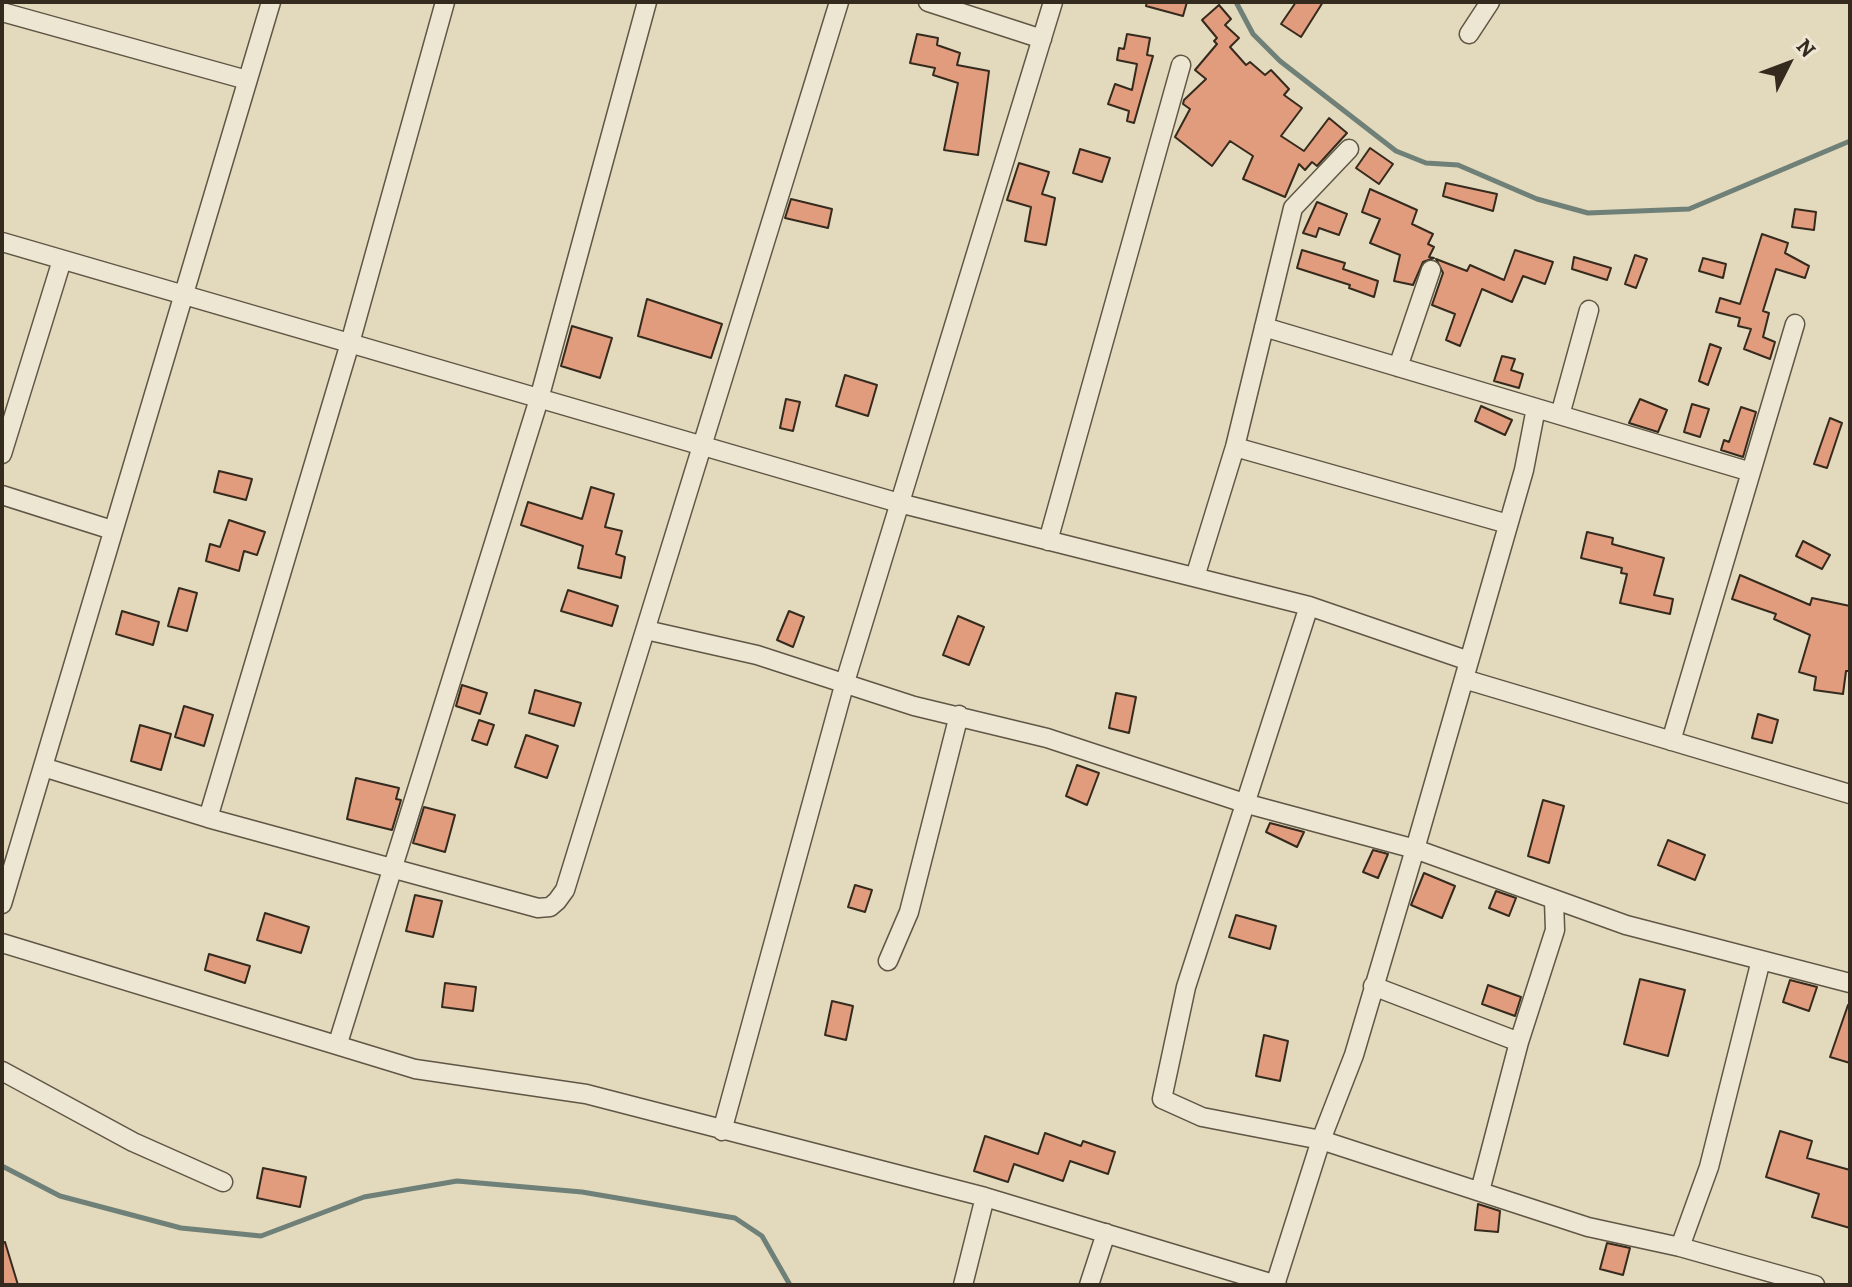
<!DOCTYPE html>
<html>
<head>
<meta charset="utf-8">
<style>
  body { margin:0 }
  #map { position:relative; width:1852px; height:1287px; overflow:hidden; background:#e3d9bc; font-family:Alegreya,serif }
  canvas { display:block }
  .frame { position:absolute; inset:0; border:4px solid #342a1d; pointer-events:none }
  .north { position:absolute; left:1748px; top:24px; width:80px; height:80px; -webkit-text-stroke:6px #ede6d3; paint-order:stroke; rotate:48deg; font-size:22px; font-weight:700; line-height:32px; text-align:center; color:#342a1d }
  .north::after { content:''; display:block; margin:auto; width:28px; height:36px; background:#342a1d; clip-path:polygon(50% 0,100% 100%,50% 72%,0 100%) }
</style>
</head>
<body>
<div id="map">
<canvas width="1852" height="1287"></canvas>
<div class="frame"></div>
<div class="north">N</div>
</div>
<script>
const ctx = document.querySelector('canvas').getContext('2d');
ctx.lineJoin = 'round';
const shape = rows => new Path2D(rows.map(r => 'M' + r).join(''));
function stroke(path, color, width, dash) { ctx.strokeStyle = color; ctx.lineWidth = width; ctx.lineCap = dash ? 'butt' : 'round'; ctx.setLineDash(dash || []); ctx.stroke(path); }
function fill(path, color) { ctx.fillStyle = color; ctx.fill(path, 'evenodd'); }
const stream = shape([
  [1236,2,1253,34,1280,61,1396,151,1426,163,1458,165,1537,199,1588,213,1689,209,1850,141],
  [2,1166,60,1196,181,1228,261,1236,364,1197,457,1181,582,1192,735,1218,762,1236,790,1285]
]);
const building = shape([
  [1147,2,1187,2,1183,16,1146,6,1147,2],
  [1296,2,1323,2,1301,37,1281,24,1296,2],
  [1219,5,1231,19,1225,25,1239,38,1230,47,1246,65,1250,62,1265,75,1271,70,1289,89,1284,95,1302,108,1281,136,1304,151,1329,118,1347,133,1317,166,1312,162,1305,170,1299,164,1285,197,1243,179,1253,156,1230,141,1212,166,1175,137,1190,109,1183,104,1184,100,1206,79,1195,70,1217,44,1214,41,1217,38,1202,20,1219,5],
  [917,34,938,38,937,45,960,53,957,65,989,71,978,155,944,150,958,83,933,75,935,68,910,63,917,34],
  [1127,34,1150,38,1147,55,1153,56,1134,123,1127,121,1129,111,1108,104,1115,84,1132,90,1137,64,1117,60,1119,48,1124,49,1127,34],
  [1370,148,1393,164,1379,184,1356,168,1370,148],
  [1080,149,1110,158,1102,182,1073,173,1080,149],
  [1019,163,1049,172,1042,194,1055,198,1046,245,1025,241,1031,207,1007,200,1019,163],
  [1446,183,1497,194,1493,211,1443,196,1446,183],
  [1370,189,1417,210,1412,224,1433,234,1428,244,1434,247,1429,257,1434,258,1423,262,1413,285,1394,281,1400,255,1370,243,1380,219,1362,212,1370,189],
  [791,199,832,209,828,228,785,218,791,199],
  [1317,202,1347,214,1339,235,1319,228,1316,237,1303,233,1317,202],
  [1795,209,1816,212,1814,230,1792,227,1795,209],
  [1762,234,1788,243,1785,253,1809,266,1805,278,1776,269,1763,311,1769,313,1763,337,1775,342,1770,359,1744,349,1751,329,1738,326,1740,318,1716,312,1720,298,1740,304,1762,234],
  [1302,250,1345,263,1343,269,1378,281,1374,297,1349,288,1350,285,1297,268,1302,250],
  [1515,250,1553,262,1545,284,1523,276,1512,302,1482,289,1460,346,1446,340,1455,314,1432,305,1443,273,1436,259,1467,271,1470,265,1504,280,1515,250],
  [1635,255,1647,259,1636,288,1625,284,1635,255],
  [1574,257,1611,268,1607,280,1572,269,1574,257],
  [1703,258,1726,264,1723,278,1699,271,1703,258],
  [647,299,722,324,711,358,638,336,647,299],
  [572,326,612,338,600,378,561,366,572,326],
  [1710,344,1721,348,1708,385,1699,381,1710,344],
  [1502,356,1515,359,1511,370,1523,374,1519,388,1494,381,1502,356],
  [845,375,877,385,868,416,836,406,845,375],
  [786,399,800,402,793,431,780,428,786,399],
  [1640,399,1667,410,1658,432,1629,423,1640,399],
  [1692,404,1709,409,1700,437,1684,432,1692,404],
  [1481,406,1512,420,1505,435,1475,421,1481,406],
  [1741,407,1756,412,1743,457,1721,450,1724,440,1729,442,1741,407],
  [1830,418,1842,423,1827,468,1814,464,1830,418],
  [219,471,252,479,246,500,214,492,219,471],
  [591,487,614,494,605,527,622,531,616,554,625,557,621,578,578,568,583,546,521,525,528,502,582,519,591,487],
  [229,520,265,532,257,555,244,551,239,571,206,561,210,544,220,547,229,520],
  [1587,532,1613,538,1612,544,1664,558,1654,595,1673,599,1670,614,1620,603,1627,574,1621,573,1622,568,1581,558,1587,532],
  [1803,541,1830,555,1822,569,1796,556,1803,541],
  [1740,575,1810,605,1812,598,1850,606,1850,671,1846,671,1843,694,1814,690,1816,677,1799,672,1810,635,1774,619,1776,614,1732,599,1740,575],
  [179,588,197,593,187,631,168,626,179,588],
  [568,590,618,606,612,626,561,611,568,590],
  [122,611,159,622,153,645,116,634,122,611],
  [789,611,804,617,793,647,777,640,789,611],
  [958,616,984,627,969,665,943,655,958,616],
  [462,685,487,693,480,714,456,706,462,685],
  [535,690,581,703,574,726,529,713,535,690],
  [1116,693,1136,697,1129,733,1109,728,1116,693],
  [184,706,213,715,204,746,175,737,184,706],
  [1758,714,1778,720,1772,743,1752,738,1758,714],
  [479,720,494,725,487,745,472,740,479,720],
  [140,725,171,734,161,770,131,761,140,725],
  [526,735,558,746,547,778,515,767,526,735],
  [1077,765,1099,773,1087,805,1066,796,1077,765],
  [356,778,399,788,396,799,401,800,392,830,347,819,356,778],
  [1543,800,1564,806,1549,863,1528,856,1543,800],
  [424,807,455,815,445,852,413,843,424,807],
  [1270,823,1304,832,1297,847,1266,832,1270,823],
  [1668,840,1705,855,1695,880,1658,865,1668,840],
  [1373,850,1388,854,1378,878,1363,872,1373,850],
  [1424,873,1455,886,1442,918,1411,905,1424,873],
  [855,885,872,890,865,912,848,907,855,885],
  [1496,891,1516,898,1509,916,1489,908,1496,891],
  [415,895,442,901,433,937,406,931,415,895],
  [265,913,309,927,301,953,257,940,265,913],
  [1236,915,1276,926,1270,949,1229,937,1236,915],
  [209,954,250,966,245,983,205,970,209,954],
  [1640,979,1685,990,1668,1056,1624,1044,1640,979],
  [1790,980,1817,987,1809,1011,1783,1002,1790,980],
  [445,983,476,987,473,1011,442,1007,445,983],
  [1488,985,1521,997,1515,1016,1482,1004,1488,985],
  [832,1001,853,1006,846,1040,825,1035,832,1001],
  [1848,1005,1850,1005,1850,1063,1830,1057,1848,1005],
  [1264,1035,1288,1041,1280,1081,1256,1076,1264,1035],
  [1780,1131,1812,1141,1807,1158,1850,1170,1850,1228,1812,1217,1819,1194,1766,1177,1780,1131],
  [1045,1133,1081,1146,1083,1141,1115,1152,1108,1174,1070,1161,1063,1181,1014,1164,1008,1182,974,1171,985,1136,1038,1154,1045,1133],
  [263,1168,306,1177,300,1207,257,1198,263,1168],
  [1478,1204,1500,1211,1498,1232,1475,1230,1478,1204],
  [5,1242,18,1285,2,1285,2,1243,5,1242],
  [1607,1243,1630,1248,1623,1275,1600,1269,1607,1243]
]);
const minor = shape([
  [928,2,1042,39],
  [2,12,247,80],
  [1469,34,1490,2],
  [2,242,899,503,1309,606,1469,661],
  [1264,327,1751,472],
  [1398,367,1431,270],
  [1560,415,1589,310],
  [1235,447,1508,524],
  [2,454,62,260],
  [2,495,112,530],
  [1048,541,1181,65],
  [1195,577,1235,447,1293,208,1349,149],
  [1309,606,1186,987,1162,1099,1202,1117,1321,1140,1588,1227,1680,1247,1815,1285],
  [646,630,757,655,914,706,1047,738,1244,803,1415,849,1626,925,1850,983],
  [1464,679,1850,794],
  [1671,741,1795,324],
  [43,767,208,818,538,908,550,907,557,901,565,890,839,2],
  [208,818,350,343,445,2],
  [2,904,271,2],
  [2,943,415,1069,586,1094,985,1197,1277,1285],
  [888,961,909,912,959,715],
  [1373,986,1519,1042],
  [338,1043,539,399,647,2],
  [2,1071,133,1142,223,1182],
  [722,1131,845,682,1053,2],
  [1480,1191,1519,1042,1555,930,1554,901],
  [1680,1247,1709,1167,1761,960],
  [963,1285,985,1197],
  [1089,1285,1106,1233],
  [1275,1285,1321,1140,1354,1055,1415,849,1524,470,1536,408]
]);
stroke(stream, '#6e8077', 5);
fill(building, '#e19b7d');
stroke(building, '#342a1d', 2);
stroke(minor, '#605645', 21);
stroke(minor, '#ede6d3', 18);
</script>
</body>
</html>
